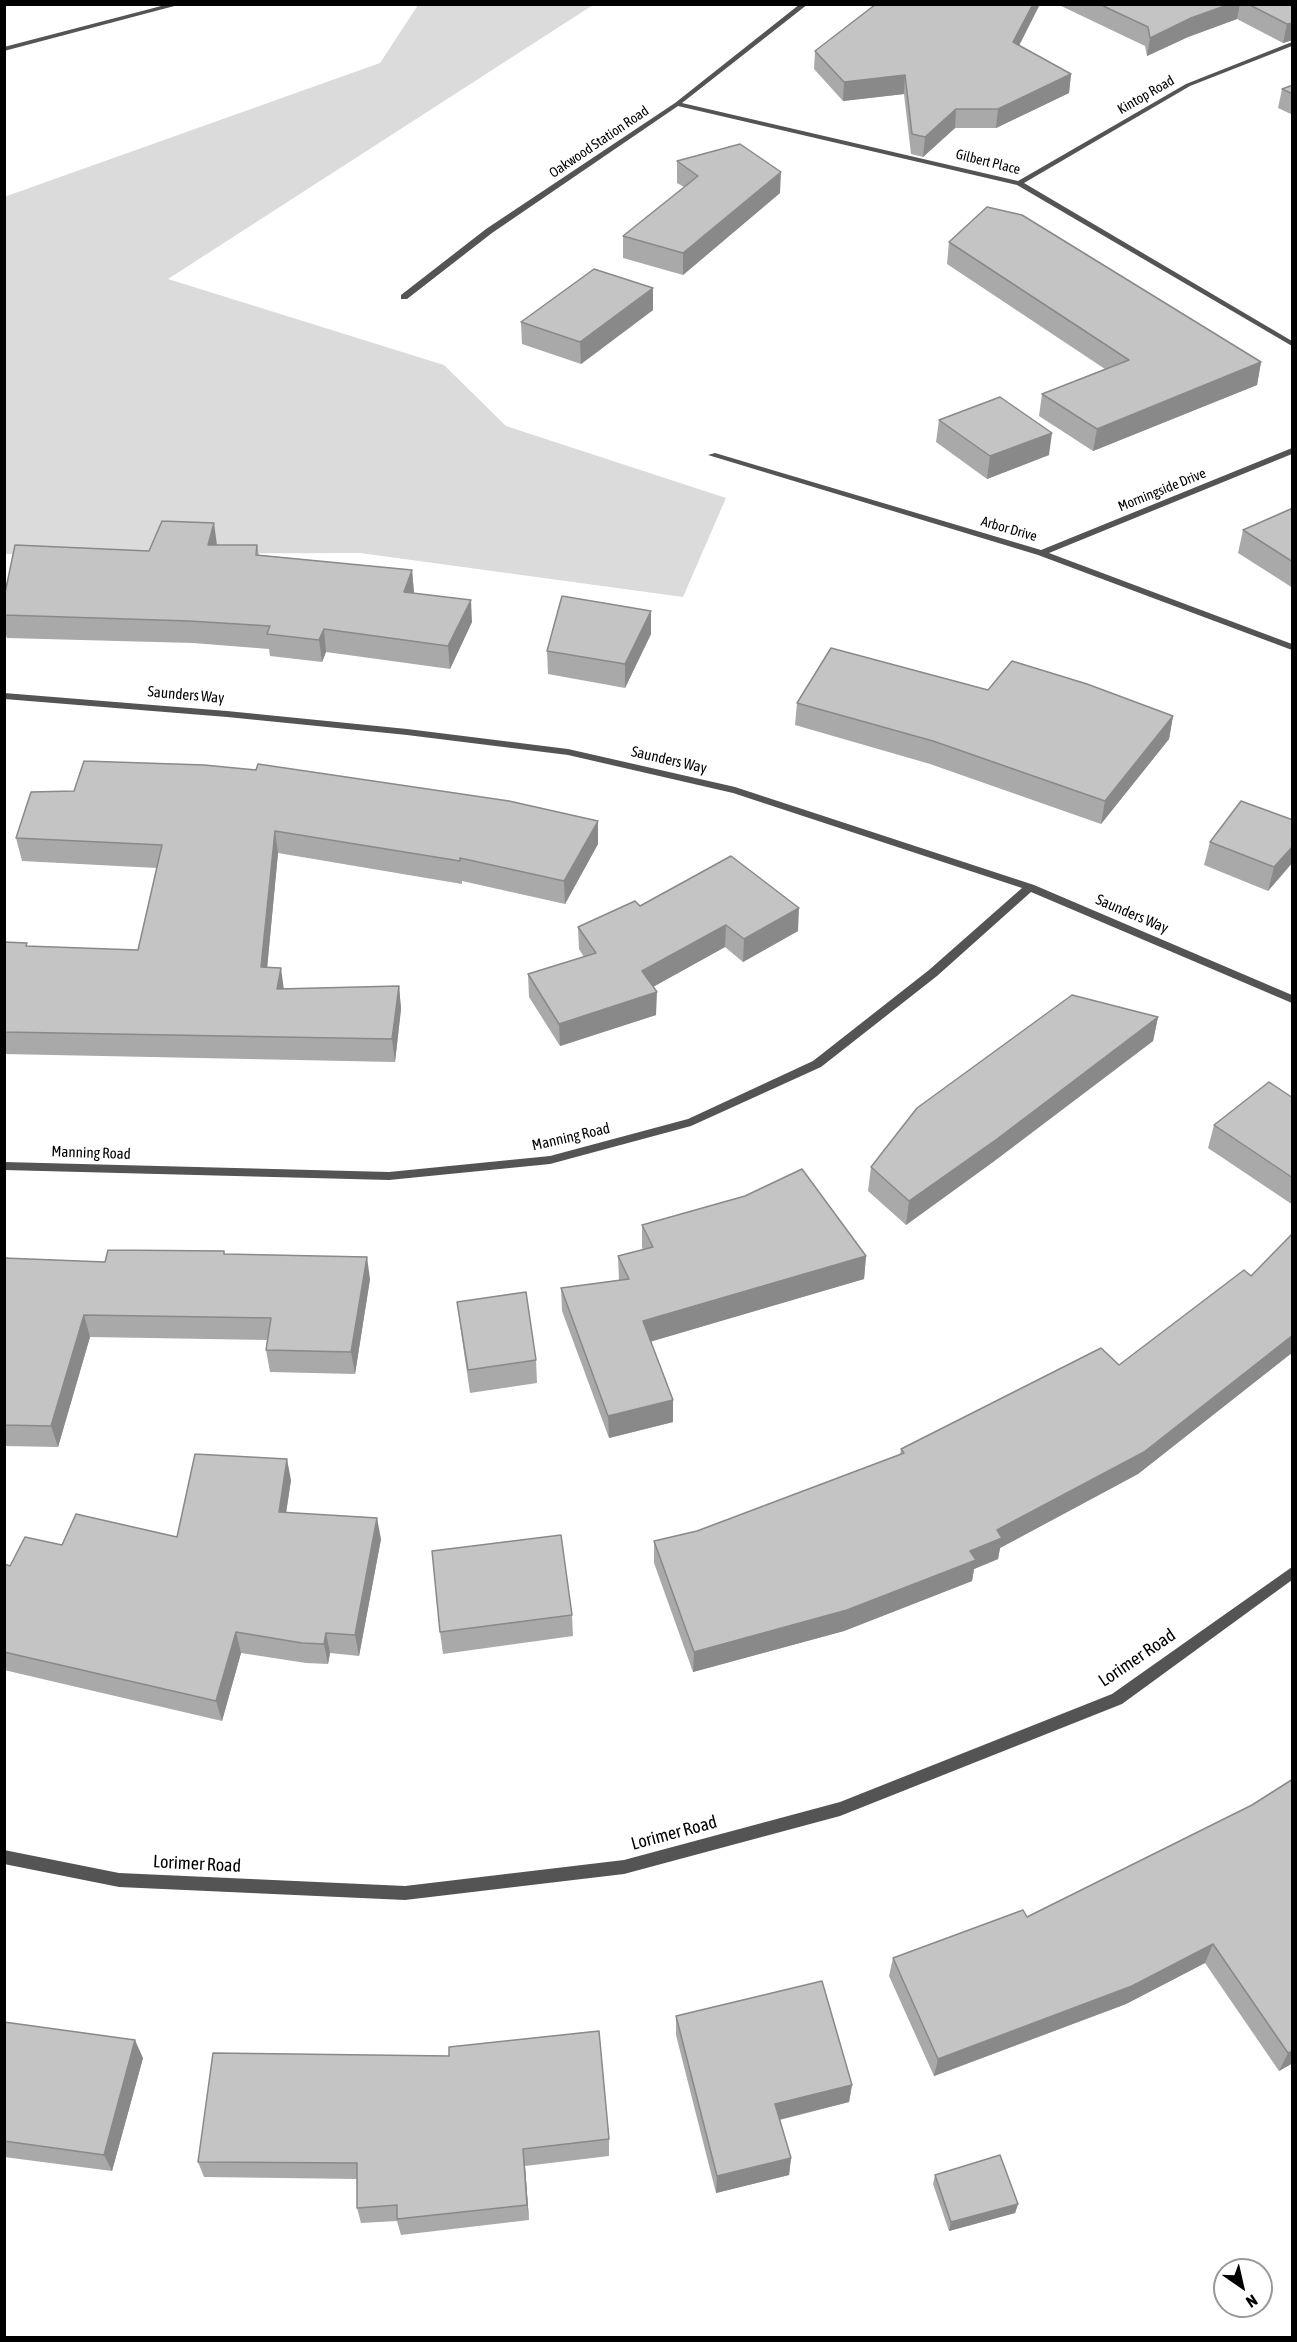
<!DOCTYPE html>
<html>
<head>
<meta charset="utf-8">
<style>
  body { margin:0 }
  #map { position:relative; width:1297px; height:2342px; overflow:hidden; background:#fff; font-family:"Asap Condensed",sans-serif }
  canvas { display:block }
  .frame { position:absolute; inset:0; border:6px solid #000; pointer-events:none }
  .north { position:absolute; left:1213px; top:2258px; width:60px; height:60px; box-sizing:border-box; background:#fff; border:2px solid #999; border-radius:50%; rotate:146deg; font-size:16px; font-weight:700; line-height:24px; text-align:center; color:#000 }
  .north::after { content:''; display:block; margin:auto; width:21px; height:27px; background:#000; clip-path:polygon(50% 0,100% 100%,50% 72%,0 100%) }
</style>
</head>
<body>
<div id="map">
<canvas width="1297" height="2342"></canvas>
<div class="frame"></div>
<div class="north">N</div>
</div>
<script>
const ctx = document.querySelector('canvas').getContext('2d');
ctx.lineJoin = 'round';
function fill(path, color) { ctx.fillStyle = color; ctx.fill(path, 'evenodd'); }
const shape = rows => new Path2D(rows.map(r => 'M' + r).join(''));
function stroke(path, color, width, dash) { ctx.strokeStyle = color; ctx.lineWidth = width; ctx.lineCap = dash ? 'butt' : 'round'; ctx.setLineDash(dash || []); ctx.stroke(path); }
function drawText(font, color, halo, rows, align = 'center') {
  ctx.font = font + ' "Asap Condensed",sans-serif'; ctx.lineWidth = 4.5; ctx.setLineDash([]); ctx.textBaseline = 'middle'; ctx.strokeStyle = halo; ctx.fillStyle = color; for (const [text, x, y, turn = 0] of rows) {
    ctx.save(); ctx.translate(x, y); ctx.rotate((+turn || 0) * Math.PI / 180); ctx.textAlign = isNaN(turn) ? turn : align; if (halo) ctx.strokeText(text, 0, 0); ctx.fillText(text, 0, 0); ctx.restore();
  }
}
const green = shape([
  [418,5,593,5,168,279,444,365,506,426,726,498,683,597,360,553,5,554,4,197,380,63]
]);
const minor = shape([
  [169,4,182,4,4,51,4,47,169,4],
  [800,4,808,4,682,103,1018,181,1186,84,1292,42,1292,46,1190,86,1024,183,1292,341,1292,346,1017,185,678,106,492,233,407,299,401,299,401,295,486,229,675,103,800,4],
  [1292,448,1292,454,1049,553,1292,644,1292,650,1038,555,708,455,715,453,1041,550,1292,448],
  [4,693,227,711,407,729,568,749,735,787,1034,885,1292,995,1292,1003,1031,892,937,976,821,1067,691,1126,550,1164,389,1180,4,1170,4,1162,389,1172,550,1156,688,1119,813,1061,929,970,1022,888,733,793,568,755,407,735,227,717,4,699,4,693],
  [1292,1567,1292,1580,1122,1704,840,1816,624,1874,405,1900,119,1887,4,1864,4,1850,119,1873,405,1886,624,1860,840,1802,1112,1694,1292,1567]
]);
const wall = shape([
  [1040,4,1019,46,1071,74,1069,93,996,128,955,128,923,157,911,154,904,94,843,101,814,69,815,51],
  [1057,4,1293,4,1293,40,1283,43,1237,19,1188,37,1147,56,1145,46],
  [1293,85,1293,115,1278,108,1282,89],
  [677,161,780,193,683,275,623,258,623,236,684,187,677,183],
  [949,242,1261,362,1257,385,1093,451,1039,416,1042,394,1105,369,947,264],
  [653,288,653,310,581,364,522,344,521,322],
  [939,420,1049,455,987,479,936,442],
  [1293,508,1293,588,1238,553,1243,530],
  [217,545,257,545,259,555,412,570,414,593,472,622,450,669,326,652,322,662,270,656,269,649,193,643,7,638,4,630,4,598],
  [651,611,651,634,625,688,548,674,547,651],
  [988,690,1173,716,1169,739,1101,824,930,764,795,725,797,703],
  [31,792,598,844,565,904,462,881,462,884,278,853,267,968,284,989,399,986,401,1009,395,1062,4,1054,4,942,27,943,27,946,138,950,157,868,22,861,16,838],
  [1293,820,1293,862,1268,891,1204,865,1210,842],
  [640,906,798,931,743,962,725,947,653,987,656,1015,560,1046,529,997,528,974,584,957,579,949,578,927],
  [1158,1017,1153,1041,993,1162,906,1225,868,1191,871,1167],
  [1293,1098,1293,1205,1208,1148,1214,1125],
  [642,1225,866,1256,864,1279,651,1341,673,1422,609,1438,562,1311,561,1288,619,1280,618,1256,643,1250,642,1247],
  [1293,1233,1293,1352,1138,1474,1000,1548,998,1559,974,1569,972,1581,844,1631,693,1672,654,1563,654,1541,697,1531,900,1455,901,1449,1119,1365,1251,1276],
  [224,1251,225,1254,370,1279,355,1374,270,1372,266,1350,267,1340,90,1337,58,1447,4,1446,4,1258,105,1262],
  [457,1302,536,1360,537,1383,470,1393,460,1325],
  [291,1480,286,1513,381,1539,359,1656,330,1653,328,1664,306,1663,241,1653,222,1721,4,1670,4,1564,10,1566,62,1545,177,1537],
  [572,1615,573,1636,443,1654,440,1632],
  [1293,1779,1293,2063,1279,2071,1205,1963,1126,2004,934,2076,889,1976,893,1958,1027,1917,1252,1805],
  [676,2016,852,2085,849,2102,780,2120,791,2158,789,2175,716,2193,676,2035],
  [4,2022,143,2058,112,2171,4,2157],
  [609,2139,609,2156,525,2166,529,2220,401,2235,397,2221,361,2223,357,2208,357,2179,204,2177,198,2162],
  [935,2175,1018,2204,1015,2213,949,2231,933,2184]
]);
const shadedWall = shape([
  [1033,4,1040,4,1011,61,1013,42],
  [1230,4,1240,4,1237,19,1188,37,1147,56,1150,38,1191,18],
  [1293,23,1293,40,1283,43,1287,24],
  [1071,74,1069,93,996,128,998,109],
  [905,75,904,94,843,101,844,82],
  [956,109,955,128,923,157,925,137],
  [781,172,780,193,683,275,683,253],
  [653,288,653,310,581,364,580,342],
  [1261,362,1257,385,1093,451,1097,429],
  [1052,433,1049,455,987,479,990,456],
  [214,523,217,545,208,545],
  [412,570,414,593,404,592],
  [471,600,472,622,450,669,448,646],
  [651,611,651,634,625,688,625,664],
  [324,629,326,652,322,662,319,640],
  [1173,716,1169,739,1101,824,1105,801],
  [598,821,598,844,565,904,564,881],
  [275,831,278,853,265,990,261,967],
  [1293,846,1293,862,1268,891,1274,867],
  [799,908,798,931,743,962,744,939],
  [726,925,725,947,642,993,642,971],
  [281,968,284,990,277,989],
  [399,986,401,1009,395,1062,392,1039],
  [657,992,656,1015,560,1046,559,1024],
  [1158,1017,1153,1041,993,1162,906,1225,909,1201],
  [866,1256,864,1279,643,1344,643,1321],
  [367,1257,370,1279,355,1374,351,1352],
  [84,1315,90,1337,58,1447,51,1426],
  [1293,1335,1293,1352,1138,1474,1000,1548,998,1559,974,1569,972,1581,844,1631,693,1672,694,1652,970,1551,997,1530],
  [673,1400,673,1422,609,1438,608,1416],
  [287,1459,291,1480,283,1533,279,1512],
  [377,1518,381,1539,359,1656,355,1635],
  [236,1632,241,1653,222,1721,216,1701],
  [326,1633,330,1653,328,1664,324,1644],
  [1213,1944,1205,1963,1126,2004,934,2076,938,2059],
  [135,2040,143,2058,112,2171,104,2155],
  [1293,2051,1293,2063,1279,2071,1288,2053],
  [852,2085,849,2102,773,2121,775,2104],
  [523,2149,525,2166,529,2220,527,2205],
  [791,2158,789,2175,716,2193,717,2176],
  [1018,2204,1015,2213,949,2231,951,2222]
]);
const building = shape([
  [876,4,1033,4,1013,42,1071,74,998,109,956,109,925,137,912,134,905,75,844,82,815,51,876,4],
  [1099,4,1230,4,1191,18,1150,38,1148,27,1099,4],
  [1248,4,1293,4,1293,23,1287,24,1248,4],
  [1293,85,1293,94,1282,89,1293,85],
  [740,144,781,172,683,253,623,236,698,176,677,161,740,144],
  [987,207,1022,215,1261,362,1097,429,1042,394,1129,360,949,242,987,207],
  [594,269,653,288,580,342,521,322,594,269],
  [1000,397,1052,433,990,456,939,420,1000,397],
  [1293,508,1293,562,1243,530,1293,508],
  [162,521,214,523,208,545,257,545,256,555,412,570,404,592,471,600,448,646,324,629,319,640,267,634,270,626,189,621,4,615,4,598,15,545,149,551,162,521],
  [562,596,651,611,625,664,547,651,562,596],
  [831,648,988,690,1012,661,1087,684,1173,716,1105,801,933,741,797,703,831,648],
  [84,761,204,765,256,770,258,764,509,801,598,821,564,881,460,858,460,861,275,831,261,967,281,968,277,989,399,986,392,1039,4,1032,4,942,27,943,26,946,138,950,162,845,16,838,31,792,74,791,84,761],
  [1241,801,1293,820,1293,846,1274,867,1210,842,1241,801],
  [731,856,799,908,744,939,726,925,642,971,657,992,559,1024,528,974,596,953,578,927,635,901,640,906,731,856],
  [1072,995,1158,1017,997,1139,909,1201,871,1167,917,1108,1072,995],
  [1269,1082,1293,1098,1293,1178,1214,1125,1269,1082],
  [802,1169,866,1256,643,1321,673,1400,608,1416,561,1288,629,1279,618,1256,653,1247,642,1225,745,1196,802,1169],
  [1293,1233,1293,1335,1144,1452,997,1530,1002,1538,970,1551,976,1560,847,1610,694,1652,654,1541,697,1531,904,1453,901,1449,1101,1348,1119,1365,1244,1270,1251,1276,1293,1233],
  [108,1250,224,1251,224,1254,367,1257,351,1352,266,1350,271,1318,84,1315,51,1426,4,1425,4,1258,105,1262,108,1250],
  [526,1292,536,1360,468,1370,457,1302,526,1292],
  [195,1454,287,1459,279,1512,377,1518,355,1635,326,1633,324,1644,302,1643,236,1632,216,1701,4,1652,4,1564,10,1566,25,1537,62,1545,76,1514,177,1537,195,1454],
  [561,1535,572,1615,440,1632,432,1551,561,1535],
  [1293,1779,1293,2051,1288,2053,1213,1944,1132,1986,938,2059,893,1958,1023,1910,1027,1917,1252,1805,1293,1779],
  [822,1981,852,2085,775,2104,791,2158,717,2176,676,2016,822,1981],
  [4,2022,135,2040,104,2155,4,2141,4,2022],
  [599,2031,609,2139,523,2149,527,2205,397,2219,397,2205,357,2208,357,2163,198,2162,213,2053,449,2056,449,2047,599,2031],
  [1000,2155,1018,2204,951,2222,935,2175,1000,2155]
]);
const farStreetnames = [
  ["Kintop Road",1146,95,-30],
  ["Oakwood Station Road",599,142,-34],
  ["Gilbert Place",988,162,14],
  ["Morningside Drive",1162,490,-22],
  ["Arbor Drive",1009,529,16]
];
const streetNames = [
  ["Saunders Way",186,695,5],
  ["Saunders Way",669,760,13],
  ["Saunders Way",1132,914,23],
  ["Manning Road",571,1137,-13],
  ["Manning Road",91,1153,2]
];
const nearStreetnames = [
  ["Lorimer Road",1137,1658,-34],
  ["Lorimer Road",674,1833,-15],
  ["Lorimer Road",197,1864,3]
];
fill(green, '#dbdbdb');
fill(minor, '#545454');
fill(wall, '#a9a9a9');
fill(shadedWall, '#898989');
fill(building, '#c4c4c4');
stroke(building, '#898989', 1.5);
drawText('14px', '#000', '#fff', farStreetnames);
drawText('15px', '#000', '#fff', streetNames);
drawText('18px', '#000', '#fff', nearStreetnames);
</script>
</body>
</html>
